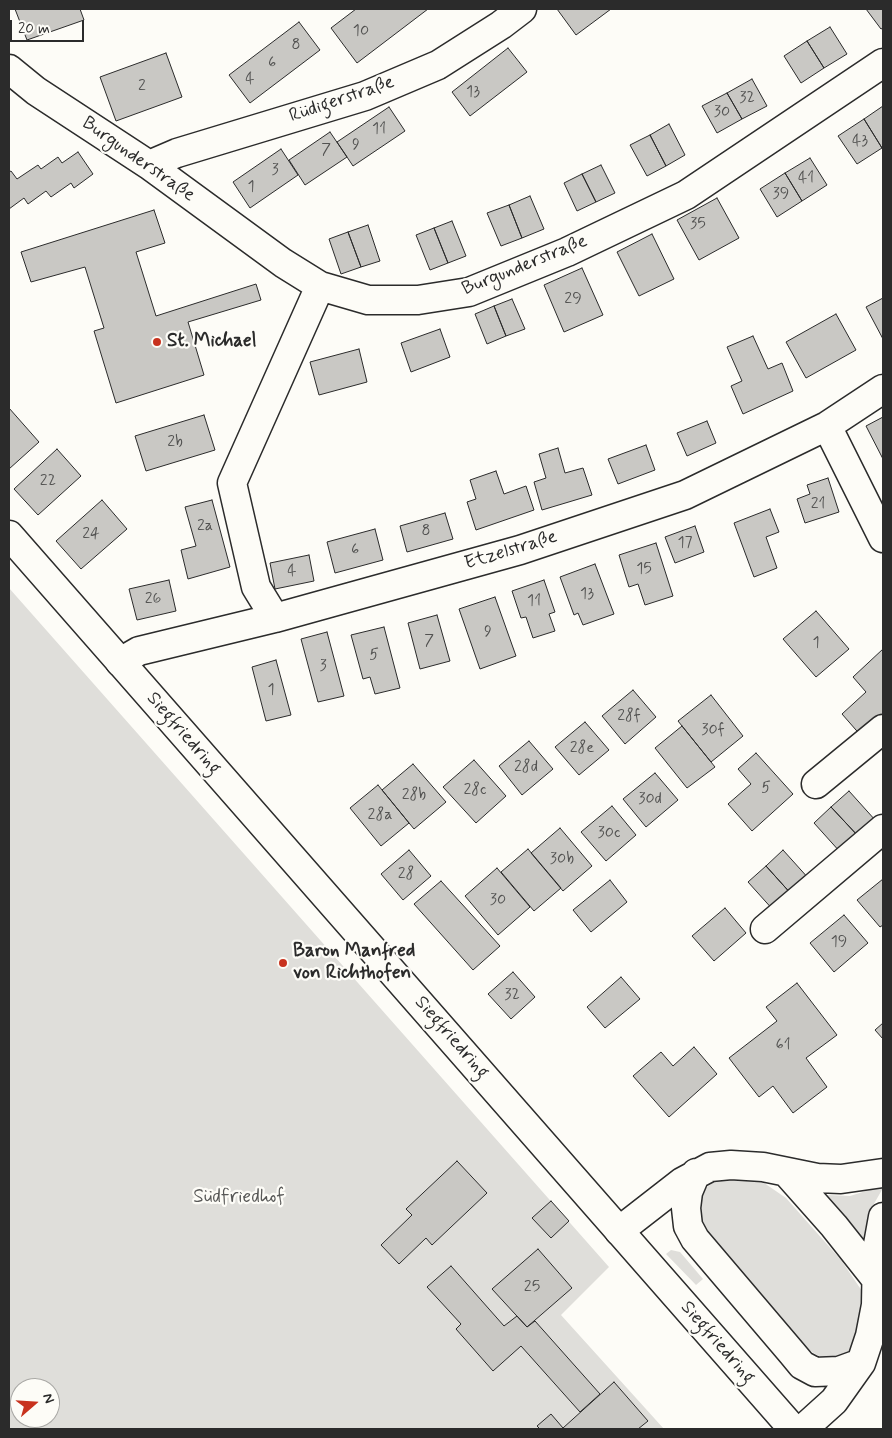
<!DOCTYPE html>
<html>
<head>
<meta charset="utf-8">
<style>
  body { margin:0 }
  #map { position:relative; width:892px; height:1438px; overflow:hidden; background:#fdfcf7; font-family:Mynerve,sans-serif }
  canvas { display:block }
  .frame { position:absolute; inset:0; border:10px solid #2b2b2b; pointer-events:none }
  .north { position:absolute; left:10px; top:1378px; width:50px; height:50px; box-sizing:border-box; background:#fdfcf7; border:1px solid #a9a8a5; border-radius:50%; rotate:71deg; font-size:14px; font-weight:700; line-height:20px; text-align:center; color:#2b2b2b }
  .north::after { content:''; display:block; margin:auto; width:18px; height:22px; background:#c8321e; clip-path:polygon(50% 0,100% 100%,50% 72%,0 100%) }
  .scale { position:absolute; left:10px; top:20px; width:74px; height:22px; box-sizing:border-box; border:2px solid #2b2b2b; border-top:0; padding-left:6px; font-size:15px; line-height:18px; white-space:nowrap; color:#2b2b2b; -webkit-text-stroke:4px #fdfcf7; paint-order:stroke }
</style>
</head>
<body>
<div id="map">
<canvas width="892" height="1438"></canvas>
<div class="frame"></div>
<div class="north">N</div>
<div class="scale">20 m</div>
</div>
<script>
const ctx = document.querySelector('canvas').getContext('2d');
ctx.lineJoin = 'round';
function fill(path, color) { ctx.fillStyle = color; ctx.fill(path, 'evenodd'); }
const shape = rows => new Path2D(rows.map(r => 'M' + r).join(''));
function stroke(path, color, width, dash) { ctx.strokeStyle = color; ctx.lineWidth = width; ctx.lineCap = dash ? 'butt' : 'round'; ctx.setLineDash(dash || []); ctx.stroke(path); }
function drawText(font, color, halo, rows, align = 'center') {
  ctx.font = font + ' Mynerve,sans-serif'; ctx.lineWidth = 4.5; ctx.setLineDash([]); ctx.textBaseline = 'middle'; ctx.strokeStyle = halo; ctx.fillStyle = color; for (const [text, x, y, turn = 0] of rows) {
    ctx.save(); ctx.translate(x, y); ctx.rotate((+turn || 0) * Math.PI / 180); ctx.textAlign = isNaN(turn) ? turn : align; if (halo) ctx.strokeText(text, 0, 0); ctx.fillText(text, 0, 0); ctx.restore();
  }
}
const green = shape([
  [9,588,609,1267,561,1315,664,1429,9,1429],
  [20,1388,50,1388,50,1418,20,1418],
  [754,1176,786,1198,841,1260,862,1291,865,1300,857,1345,847,1354,831,1358,820,1357,806,1348,703,1233,698,1202,705,1189,716,1180],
  [882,1186,883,1188,871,1209,864,1245,856,1229,826,1196,827,1195,850,1196],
  [671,1250,680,1252,703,1279,696,1285,666,1254]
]);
const building = shape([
  [15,9,80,9,84,20,27,40,15,9],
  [356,9,428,9,357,63,331,28,356,9],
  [557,9,611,9,576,35,557,9],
  [866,9,883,9,883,28,881,29,866,9],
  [299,22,320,50,250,103,229,75,299,22],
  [830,27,847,54,824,68,807,41,830,27],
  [807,41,824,68,801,83,784,56,807,41],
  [508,48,527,72,470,116,452,92,508,48],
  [166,53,182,97,116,121,100,77,166,53],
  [752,79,767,106,742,119,727,93,752,79],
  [727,93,742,119,717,133,702,106,727,93],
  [883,106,883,147,882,148,864,119,883,106],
  [389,107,405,131,353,166,337,142,389,107],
  [864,119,882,148,857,164,838,136,864,119],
  [669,124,685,155,666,166,650,135,669,124],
  [330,132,347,157,305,185,289,160,330,132],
  [650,135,666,166,647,176,630,145,650,135],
  [281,149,298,175,250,208,233,182,281,149],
  [78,152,93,174,74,188,71,183,51,197,46,191,28,204,24,198,9,209,9,172,11,171,17,179,38,165,41,169,58,157,62,163,78,152],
  [810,158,827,185,802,201,785,173,810,158],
  [601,165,615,193,596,202,582,174,601,165],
  [785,173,802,201,777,217,760,189,785,173],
  [582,174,596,202,577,211,564,183,582,174],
  [530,196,544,229,522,238,509,205,530,196],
  [717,198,739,238,699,260,677,220,717,198],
  [509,205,522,238,501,246,487,213,509,205],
  [154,210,165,243,136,252,156,316,256,284,261,300,188,322,204,375,116,403,94,331,104,328,85,267,31,282,21,252,154,210],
  [452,221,466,256,448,263,434,228,452,221],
  [368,225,380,261,361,267,348,232,368,225],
  [434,228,448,263,430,270,416,235,434,228],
  [348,232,361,267,341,274,329,239,348,232],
  [652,234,674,279,639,296,617,252,652,234],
  [582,268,603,315,564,332,544,285,582,268],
  [883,298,883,339,866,307,883,298],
  [512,299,525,329,506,336,494,306,512,299],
  [494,306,506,336,487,344,475,314,494,306],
  [836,314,856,350,806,378,786,342,836,314],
  [440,329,450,357,411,372,401,343,440,329],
  [753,336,768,369,782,363,793,391,743,414,731,386,742,381,727,347,753,336],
  [359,349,367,382,319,395,310,362,359,349],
  [9,408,39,442,9,469,9,408],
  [204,415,215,450,146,471,135,436,204,415],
  [883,417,883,459,866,426,883,417],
  [707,421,716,443,687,456,677,433,707,421],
  [646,445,655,470,618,484,608,459,646,445],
  [558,448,565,473,583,468,592,495,542,510,534,482,546,478,539,454,558,448],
  [57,449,81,476,38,515,14,489,57,449],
  [496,471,504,494,526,486,534,510,476,530,467,502,476,499,470,480,496,471],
  [828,478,839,512,805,523,797,499,810,494,807,485,828,478],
  [102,500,127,529,81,569,56,541,102,500],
  [212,500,230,567,188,579,181,550,196,546,185,507,212,500],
  [770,509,779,532,766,537,777,568,754,577,734,523,770,509],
  [445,513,453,539,407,552,400,526,445,513],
  [695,526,704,552,675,563,665,537,695,526],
  [375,529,383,560,335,573,327,542,375,529],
  [656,543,673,596,645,605,638,584,629,587,619,555,656,543],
  [309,555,314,581,275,589,270,563,309,555],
  [595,564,614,614,583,625,578,613,574,615,560,577,595,564],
  [169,580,176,611,137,620,129,589,169,580],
  [544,580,555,612,549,614,555,631,533,638,526,617,521,618,512,591,544,580],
  [495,597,516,656,480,669,459,609,495,597],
  [816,611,849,649,816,677,783,639,816,611],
  [437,615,450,661,420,669,408,623,437,615],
  [384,627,400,688,375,694,370,677,363,679,351,635,384,627],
  [327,632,344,696,318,702,301,639,327,632],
  [883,649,883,720,863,738,842,714,866,692,853,677,883,649],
  [276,660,291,715,266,721,252,667,276,660],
  [633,690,656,717,625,744,602,716,633,690],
  [711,695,743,736,711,762,678,721,711,695],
  [585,722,609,750,579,775,555,747,585,722],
  [682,726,715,767,687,788,655,748,682,726],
  [529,741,553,769,522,795,499,766,529,741],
  [756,753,793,794,752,831,728,804,751,784,738,769,756,753],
  [474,760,506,796,476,823,443,787,474,760],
  [413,764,446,802,414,829,382,790,413,764],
  [655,773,678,800,646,827,623,799,655,773],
  [378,785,409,823,381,846,350,808,378,785],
  [849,791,876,821,859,837,831,807,849,791],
  [612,806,636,835,606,861,581,832,612,806],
  [831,807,859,837,841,853,814,823,831,807],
  [560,828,592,866,563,891,531,853,560,828],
  [528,849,561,888,534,911,501,872,528,849],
  [409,850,431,876,403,900,381,874,409,850],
  [783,850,810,880,793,896,766,866,783,850],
  [766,866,793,896,775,912,748,882,766,866],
  [497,868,530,907,498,935,465,896,497,868],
  [883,879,883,925,880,927,857,900,883,879],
  [610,880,627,902,591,932,573,910,610,880],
  [441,881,500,946,473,970,414,904,441,881],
  [725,908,746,933,714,961,692,936,725,908],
  [844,915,868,943,834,972,810,943,844,915],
  [513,972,535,997,511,1019,488,994,513,972],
  [621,977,640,999,605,1028,587,1007,621,977],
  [797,983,837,1035,806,1058,827,1087,793,1113,773,1086,759,1097,729,1058,777,1021,766,1007,797,983],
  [883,1023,883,1039,875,1030,883,1023],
  [694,1047,717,1074,669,1117,633,1076,661,1052,673,1066,694,1047],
  [457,1161,487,1193,432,1245,426,1238,399,1264,381,1245,412,1215,406,1209,457,1161],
  [551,1201,569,1221,551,1238,532,1218,551,1201],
  [538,1249,572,1288,527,1327,492,1289,538,1249],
  [451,1266,504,1326,517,1316,527,1327,535,1321,600,1394,580,1412,521,1346,493,1371,456,1329,461,1324,427,1287,451,1266],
  [614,1382,648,1421,638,1429,540,1429,537,1426,551,1414,563,1428,614,1382]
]);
const minor = shape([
  [9,69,36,91,149,165,283,263,320,286,368,300,418,300,469,292,567,252,686,195,883,63],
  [149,165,177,153,365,96,438,65,501,25,522,9],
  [827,426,883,538],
  [275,618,256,587,232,483,320,286],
  [120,662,139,651,275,618,520,550,685,495,827,426,883,389],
  [816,784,883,729],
  [765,929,883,829],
  [696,1173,688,1192,686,1208,688,1226,695,1239,792,1353,802,1365,815,1372,839,1371,861,1363],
  [787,1173,834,1226,876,1279],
  [619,1231,682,1182,710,1167,731,1165,763,1167,817,1178,841,1179,883,1173],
  [803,1429,834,1401,861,1363,870,1336,876,1305,877,1250,883,1217]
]);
const major = shape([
  [9,535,793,1429]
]);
const markers = [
  [157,342,5,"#c8321e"],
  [283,963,5,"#c8321e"]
];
const numberNames = [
  ["10",361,32],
  ["8",296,46],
  ["6",272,64],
  ["4",250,80],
  ["2",142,87],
  ["13",473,93],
  ["32",747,99],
  ["30",722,113],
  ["11",379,130],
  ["43",860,142],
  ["9",356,146],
  ["7",326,151],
  ["3",275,171],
  ["41",806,179],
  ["1",251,188],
  ["39",781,195],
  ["35",698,225],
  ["29",573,300],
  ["2b",175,443],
  ["22",48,482],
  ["21",818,505],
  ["2a",205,527],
  ["8",426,532],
  ["24",91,535],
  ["17",685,544],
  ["6",355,551],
  ["15",644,570],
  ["4",292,572],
  ["13",587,595],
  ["26",153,600],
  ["11",534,602],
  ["9",488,633],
  ["7",429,642],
  ["1",816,644],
  ["5",374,656],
  ["3",323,667],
  ["1",271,691],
  ["28f",629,717],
  ["30f",713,731],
  ["28e",582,749],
  ["28d",526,768],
  ["5",766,789],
  ["28c",475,791],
  ["28b",414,796],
  ["30d",650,800],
  ["28a",380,816],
  ["30c",609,834],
  ["30b",562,860],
  ["28",406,875],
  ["30",498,901],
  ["19",839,943],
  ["32",512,996],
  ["61",783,1046],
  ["25",532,1288]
];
const streetNames = [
  ["Rüdigerstraße",342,100,-19],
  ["Burgunderstraße",138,160,35],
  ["Burgunderstraße",525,266,-22],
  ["Etzelstraße",511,551,-17],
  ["Siegfriedring",183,734,49],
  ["Siegfriedring",451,1038,49],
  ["Siegfriedring",717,1343,49]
];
const poiNames = [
  ["St. Michael",167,342],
  ["Baron Manfred",293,952],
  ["von Richthofen",293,974]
];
const parkNames = [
  ["Südfriedhof",239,1198]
];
fill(green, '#dfdeda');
fill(building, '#c9c8c4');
stroke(building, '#2b2b2b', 1);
stroke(minor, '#2b2b2b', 31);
stroke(major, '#2b2b2b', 31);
stroke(minor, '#fdfcf7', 28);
stroke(major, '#fdfcf7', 28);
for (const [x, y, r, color] of markers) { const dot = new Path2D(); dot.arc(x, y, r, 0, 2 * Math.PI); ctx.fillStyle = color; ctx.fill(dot); stroke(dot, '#fdfcf7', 2); }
drawText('16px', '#525251', null, numberNames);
drawText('19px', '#2b2b2b', '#fdfcf7', streetNames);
drawText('bold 19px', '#2b2b2b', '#fdfcf7', poiNames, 'left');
drawText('19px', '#585857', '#fdfcf7', parkNames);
</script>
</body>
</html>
